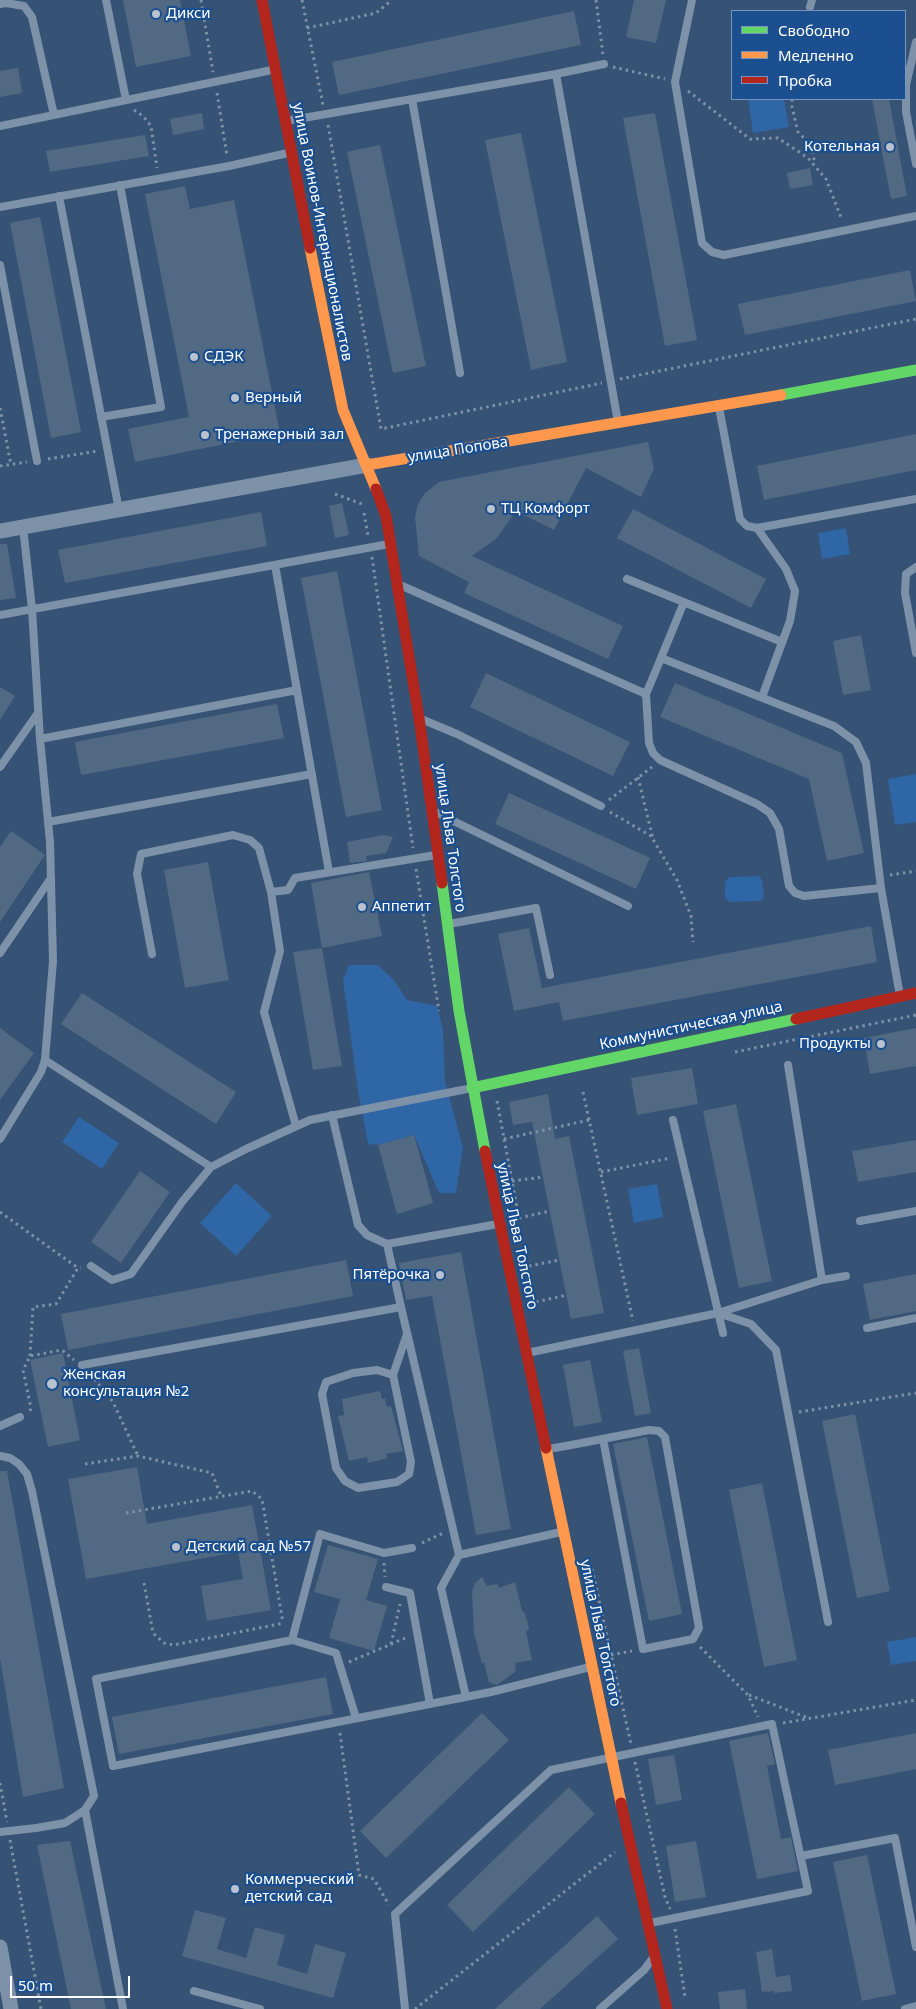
<!DOCTYPE html>
<html>
<head>
<meta charset="utf-8">
<style>
  body { margin:0 }
  #map { position:relative; width:916px; height:2009px; overflow:hidden; background:#365274; font-family:"Noto Sans",sans-serif }
  canvas { display:block }
  .legend { position:absolute; left:731px; top:10px; width:175px; height:90px; box-sizing:border-box; background:#1b4f8f; border:1px solid #7695bc; margin:0; padding:6px 9px; list-style:none; font-size:15px; color:#fff }
  .legend li { display:flex; align-items:center; gap:10px; height:25px }
  .legend b { width:25px; border:1px solid #7695bc }
  .scale { position:absolute; left:10px; top:1976px; width:120px; height:22px; box-sizing:border-box; border:2px solid #fff; border-top:0; padding-left:6px; font-size:15px; line-height:18px; white-space:nowrap; color:#fff; -webkit-text-stroke:4px #1b4f8f; paint-order:stroke }
</style>
</head>
<body>
<div id="map">
<canvas width="916" height="2009"></canvas>
<ul class="legend">
<li><b style="height:6px;background:#63d668"></b>Свободно</li>
<li><b style="height:6px;background:#ff974d"></b>Медленно</li>
<li><b style="height:6px;background:#b3261e"></b>Пробка</li>
</ul>
<div class="scale">50 m</div>
</div>
<script>
const ctx = document.querySelector('canvas').getContext('2d');
ctx.lineJoin = 'round';
function fill(path, color) { ctx.fillStyle = color; ctx.fill(path, 'evenodd'); }
const shape = rows => new Path2D(rows.map(r => 'M' + r).join(''));
function stroke(path, color, width, dash) { ctx.strokeStyle = color; ctx.lineWidth = width; ctx.lineCap = dash ? 'butt' : 'round'; ctx.setLineDash(dash || []); ctx.stroke(path); }
function drawText(font, color, halo, rows, align = 'center') {
  ctx.font = font + ' "Noto Sans",sans-serif'; ctx.lineWidth = 4.5; ctx.setLineDash([]); ctx.textBaseline = 'middle'; ctx.strokeStyle = halo; ctx.fillStyle = color; for (const [text, x, y, turn = 0] of rows) {
    ctx.save(); ctx.translate(x, y); ctx.rotate((+turn || 0) * Math.PI / 180); ctx.textAlign = isNaN(turn) ? turn : align; if (halo) ctx.strokeText(text, 0, 0); ctx.fillText(text, 0, 0); ctx.restore();
  }
}
const green = shape([
  [748,99,784,99,789,127,753,133],
  [846,528,850,554,822,559,818,533],
  [916,774,916,822,895,825,888,779],
  [759,876,762,880,764,897,760,901,730,902,725,898,725,882,730,877],
  [349,965,378,965,394,980,407,1000,437,1006,443,1030,445,1081,463,1148,456,1193,439,1193,414,1135,378,1145,368,1144,358,1091,343,980],
  [79,1117,119,1143,102,1169,62,1142],
  [236,1183,272,1216,236,1256,200,1223],
  [657,1184,663,1217,634,1223,628,1189],
  [916,1637,916,1661,891,1665,887,1642]
]);
const building = shape([
  [123,0,180,0,191,56,136,67],
  [634,0,666,0,656,43,626,37],
  [574,11,581,45,339,95,332,62],
  [18,68,22,93,0,97,0,71],
  [872,99,889,99,907,196,891,199],
  [202,113,204,129,173,135,170,119],
  [655,113,697,340,665,346,623,118],
  [521,133,567,362,531,370,485,140],
  [145,135,149,156,50,172,46,151],
  [380,145,426,366,393,373,347,152],
  [810,168,813,185,790,189,787,173],
  [185,186,190,209,234,200,280,433,135,462,128,429,189,417,145,194],
  [40,217,81,432,51,438,10,223],
  [910,270,916,301,745,335,738,304],
  [916,434,916,470,764,500,757,466],
  [648,442,654,469,641,497,586,468,554,530,516,511,496,539,472,556,623,626,608,659,464,593,469,582,419,556,415,517,418,504,425,493,439,482],
  [342,503,349,535,335,538,329,506],
  [633,509,766,579,751,608,617,538],
  [261,512,267,546,65,583,58,550],
  [0,544,7,544,16,598,0,600],
  [337,571,382,810,346,817,301,578],
  [861,635,871,690,843,695,833,641],
  [486,673,630,742,613,776,470,707],
  [675,683,842,753,864,853,827,861,809,779,660,717],
  [0,687,15,696,0,720],
  [277,704,284,738,81,775,75,742],
  [509,793,650,858,636,889,495,824],
  [11,831,45,855,0,922,0,847],
  [383,835,393,837,386,853,366,856,367,861,350,863,347,842],
  [208,862,229,980,185,988,164,870],
  [369,872,382,936,322,948,311,883],
  [871,926,877,962,563,1021,559,1002,514,1011,498,934,529,928,542,988],
  [322,948,342,1066,313,1070,293,952],
  [82,993,236,1092,216,1124,61,1024],
  [0,1028,34,1053,0,1100],
  [916,1028,916,1066,870,1074,864,1038],
  [692,1068,698,1104,637,1115,631,1078],
  [548,1094,555,1139,569,1136,604,1313,571,1319,532,1122,513,1125,509,1102],
  [736,1104,772,1281,739,1288,703,1111],
  [414,1135,433,1203,397,1214,378,1145],
  [916,1140,916,1172,858,1182,852,1151],
  [140,1171,170,1192,121,1263,91,1242],
  [461,1252,511,1529,476,1535,432,1296,406,1300,399,1263],
  [346,1260,353,1296,68,1350,61,1314],
  [916,1274,916,1311,870,1320,863,1284],
  [639,1348,651,1413,635,1416,623,1351],
  [63,1353,80,1440,48,1447,30,1360],
  [590,1360,602,1422,574,1427,563,1365],
  [380,1391,382,1399,385,1398,387,1407,391,1406,403,1451,386,1454,387,1458,368,1463,367,1457,349,1461,338,1416,344,1415,342,1399],
  [855,1414,890,1591,857,1598,822,1421],
  [647,1437,682,1614,649,1621,613,1444],
  [137,1467,147,1524,252,1505,271,1610,207,1621,201,1586,243,1579,238,1552,86,1579,68,1479],
  [0,1471,7,1471,64,1788,23,1797,0,1658],
  [762,1483,797,1660,764,1667,729,1490],
  [328,1545,378,1559,366,1600,387,1606,374,1651,329,1638,340,1599,314,1592],
  [482,1577,487,1586,497,1584,499,1588,515,1582,522,1611,525,1613,529,1628,526,1632,532,1660,515,1663,516,1671,497,1685,489,1682,484,1662,482,1664,474,1633,472,1592,475,1583],
  [326,1677,333,1714,119,1754,112,1717],
  [482,1713,509,1740,386,1858,360,1831],
  [768,1733,775,1764,767,1766,781,1839,791,1837,798,1871,757,1879,729,1741],
  [916,1733,916,1769,835,1785,828,1750],
  [674,1755,682,1800,656,1805,648,1759],
  [569,1787,595,1814,473,1932,447,1905],
  [70,1841,106,2009,71,2009,37,1845],
  [696,1841,706,1897,675,1902,666,1846],
  [867,1855,896,1994,862,2001,833,1862],
  [195,1910,226,1918,217,1949,246,1958,255,1927,285,1935,277,1965,307,1974,315,1944,346,1953,333,1998,182,1956],
  [597,1916,618,1939,540,2009,495,2009],
  [772,1949,776,1977,790,1975,792,1991,774,1993,774,1991,762,1992,756,1952],
  [745,1989,747,2009,720,2009,718,1992]
]);
const path = shape([
  [201,0,213,72],
  [302,0,323,105],
  [596,0,603,55],
  [307,28,376,13,392,0],
  [613,67,665,79],
  [688,91,750,139,778,138,808,158,826,179,842,220],
  [217,93,227,156],
  [792,99,792,107,798,132,811,145,815,164],
  [134,110,143,116,151,126,157,168],
  [328,125,381,429,602,383],
  [620,379,916,319],
  [0,408,11,465],
  [48,459,98,451],
  [0,466,27,462],
  [335,494,362,504],
  [364,513,368,536],
  [372,557,413,848],
  [638,777,653,839],
  [609,800,652,767],
  [610,812,651,836,677,880,691,916,693,942],
  [416,869,439,1011],
  [890,875,916,871],
  [735,1052,916,1015],
  [583,1092,633,1321],
  [497,1101,518,1213],
  [504,1139,589,1120],
  [601,1172,671,1158],
  [512,1181,543,1177],
  [0,1212,78,1268],
  [519,1218,550,1211],
  [529,1266,560,1260],
  [536,1302,567,1295],
  [30,1356,33,1307,56,1304,78,1268,81,1268],
  [90,1374,113,1402,138,1456],
  [30,1411,31,1408,23,1370,30,1356,62,1350,74,1360],
  [799,1412,916,1393],
  [85,1464,138,1456,212,1473,221,1496],
  [126,1513,252,1491,262,1499,283,1623],
  [422,1543,443,1533],
  [384,1563,385,1577],
  [592,1569,631,1744],
  [144,1583,153,1633,164,1643,174,1645,284,1623],
  [391,1644,400,1604],
  [700,1647,748,1695,758,1717],
  [611,1655,632,1651],
  [349,1662,408,1637],
  [749,1695,808,1718],
  [783,1723,916,1700],
  [340,1733,359,1875,374,1879,389,1905],
  [635,1762,665,1897,670,1909],
  [0,1783,7,1822],
  [10,1840,41,2009],
  [675,1929,685,1997],
  [415,2009,615,1852]
]);
const lane = shape([
  [106,0,126,100],
  [692,0,675,82,702,243,712,252,724,255,916,216],
  [0,4,6,3,24,6,32,17,54,115],
  [810,7,812,0],
  [916,42,906,85,906,112,916,164],
  [556,74,618,422],
  [412,99,460,373],
  [286,121,556,74,604,64],
  [0,126,272,70],
  [59,196,119,510],
  [0,207,229,166,288,153],
  [0,265,37,461],
  [719,407,740,519,747,526,757,528,916,499],
  [101,417,161,407,120,185],
  [757,528,786,569,795,591,790,621,762,697],
  [275,565,329,872],
  [916,567,906,574,905,593,916,653],
  [627,579,782,642],
  [400,585,646,694,661,658,834,726,856,742,866,763,881,888,900,996],
  [0,615,389,544],
  [661,658,684,602],
  [646,694,649,743,653,753,660,760,757,804,770,813,779,829,789,886,795,893,804,896,881,888],
  [421,719,457,734,601,806],
  [40,739,297,690],
  [0,767,38,713],
  [435,812,628,906],
  [48,822,312,774],
  [449,924,536,908,550,975],
  [0,953,51,878],
  [152,954,137,874,141,854,233,835,250,840,259,848,271,892],
  [45,1060,211,1167],
  [788,1065,822,1280],
  [332,1115,358,1225,367,1235,387,1244],
  [673,1120,723,1333],
  [296,1126,264,1012,280,951,271,892,288,890,295,878,436,855],
  [0,1139,41,1072,45,1060,53,961,50,842,40,739,32,609,23,527],
  [860,1221,916,1211],
  [91,1266,112,1280,131,1274,182,1202,211,1167,246,1149,310,1120,472,1088],
  [718,1313,751,1324,776,1350,828,1622],
  [867,1328,916,1318],
  [527,1353,718,1313,822,1280,846,1276],
  [82,1365,401,1307],
  [393,1375,377,1370,353,1373,326,1382,322,1394,336,1468,345,1481,358,1488,397,1482,409,1474,411,1462,393,1375,407,1334],
  [0,1426,20,1417],
  [548,1449,566,1446,649,1430,659,1431,665,1437,699,1628,693,1639,643,1649,603,1439],
  [0,1456,10,1458,19,1464,27,1474,32,1491,94,1796,85,1810,65,1823,36,1828,0,1832],
  [459,1555,401,1307,387,1244,498,1224],
  [386,1587,410,1593,430,1704],
  [292,1640,320,1534,384,1553,412,1548],
  [466,1697,441,1588,459,1555,561,1532],
  [356,1718,336,1653,292,1640,96,1679,113,1766,491,1692,590,1667],
  [85,1810,123,2009],
  [801,1856,895,1838,916,1947],
  [194,1991,260,2009],
  [405,2009,395,1914,551,1770,772,1724,808,1891,650,1923],
  [600,2009,644,1970,653,1958],
  [905,2009,916,2006]
]);
const street = shape([
  [0,531,367,465],
  [0,1947,11,2009]
]);
const fast = shape([
  [781,395,916,370],
  [442,883,459,1011,485,1151],
  [472,1088,796,1019]
]);
const slow = shape([
  [310,248,343,410,376,489],
  [367,465,781,395],
  [546,1448,621,1803]
]);
const jam = shape([
  [262,0,310,248],
  [376,489,386,516,419,718,442,883],
  [796,1019,916,993],
  [485,1151,546,1448],
  [621,1803,667,2009]
]);
const markers = [
  [156,14,5,"#b9c2ce"],
  [890,147,5,"#b9c2ce"],
  [194,357,5,"#b9c2ce"],
  [235,398,5,"#b9c2ce"],
  [205,435,5,"#b9c2ce"],
  [491,509,5,"#b9c2ce"],
  [362,907,5,"#b9c2ce"],
  [881,1044,5,"#b9c2ce"],
  [440,1275,5,"#b9c2ce"],
  [52,1384,6,"#b9c2ce"],
  [176,1547,5,"#b9c2ce"],
  [235,1889,5,"#b9c2ce"]
];
const poiNames = [
  ["Дикси",166,14],
  ["Котельная",880,147,"right"],
  ["СДЭК",204,357],
  ["Верный",245,398],
  ["Тренажерный зал",215,435],
  ["ТЦ Комфорт",501,509],
  ["Аппетит",372,907],
  ["Продукты",871,1044,"right"],
  ["Пятёрочка",430,1275,"right"],
  ["Женская",63,1375],
  ["консультация №2",63,1392],
  ["Детский сад №57",186,1547],
  ["Коммерческий",245,1880],
  ["детский сад",245,1897]
];
const streetNames = [
  ["улица Воинов-Интернационалистов",322,232,79],
  ["улица Попова",458,450,-9],
  ["улица Льва Толстого",450,838,82],
  ["Коммунистическая улица",691,1026,-12],
  ["улица Льва Толстого",517,1236,78],
  ["улица Льва Толстого",600,1633,78]
];
fill(green, '#2f66a5');
fill(building, '#526984');
stroke(path, '#7d92a8', 3, [2.5, 4]);
stroke(lane, '#7d92a8', 8);
stroke(street, '#7d92a8', 15);
stroke(fast, '#63d668', 11);
stroke(slow, '#ff974d', 11);
stroke(jam, '#b3261e', 11);
for (const [x, y, r, color] of markers) { const dot = new Path2D(); dot.arc(x, y, r, 0, 2 * Math.PI); ctx.fillStyle = color; ctx.fill(dot); stroke(dot, '#1b4f8f', 2); }
drawText('15px', '#fff', '#1b4f8f', poiNames, 'left');
drawText('15px', '#fff', '#1b4f8f', streetNames);
</script>
</body>
</html>
